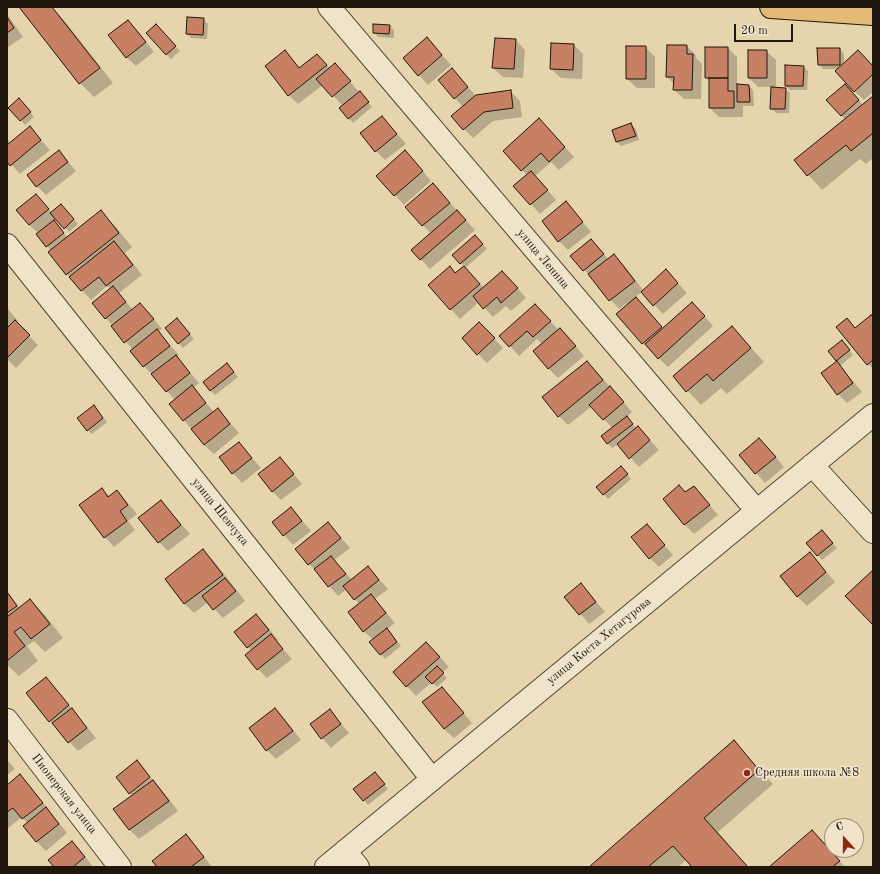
<!DOCTYPE html>
<html>
<head>
<meta charset="utf-8">
<style>
  body { margin:0 }
  #map { position:relative; width:880px; height:874px; overflow:hidden; background:#e6d4ad; font-family:"Old Standard TT",serif }
  canvas { display:block }
  .frame { position:absolute; inset:0; border:8px solid #1f170e; pointer-events:none }
  .north { position:absolute; left:824px; top:818px; width:40px; height:40px; box-sizing:border-box; background:#efe3ca; border:1px solid #9c917f; border-radius:50%; rotate:339deg; font-size:11px; font-weight:700; line-height:16px; text-align:center; color:#1f170e }
  .north::after { content:''; display:block; margin:auto; width:14px; height:18px; background:#8f2418; clip-path:polygon(50% 0,100% 100%,50% 72%,0 100%) }
  .scale { position:absolute; left:734px; top:24px; width:59px; height:18px; box-sizing:border-box; border:2px solid #1f170e; border-top:0; padding-left:5px; font-size:12px; line-height:14px; white-space:nowrap; color:#1f170e; -webkit-text-stroke:3px #efe3ca; paint-order:stroke }
</style>
</head>
<body>
<div id="map">
<canvas width="880" height="874"></canvas>
<div class="frame"></div>
<div class="north">С</div>
<div class="scale">20 m</div>
</div>
<script>
const ctx = document.querySelector('canvas').getContext('2d');
ctx.lineJoin = 'round';
function fill(path, color) { ctx.fillStyle = color; ctx.fill(path, 'evenodd'); }
const shape = rows => new Path2D(rows.map(r => 'M' + r).join(''));
function stroke(path, color, width, dash) { ctx.strokeStyle = color; ctx.lineWidth = width; ctx.lineCap = dash ? 'butt' : 'round'; ctx.setLineDash(dash || []); ctx.stroke(path); }
function drawText(font, color, halo, rows, align = 'center') {
  ctx.font = font + ' "Old Standard TT",serif'; ctx.lineWidth = 3.5; ctx.setLineDash([]); ctx.textBaseline = 'middle'; ctx.strokeStyle = halo; ctx.fillStyle = color; for (const [text, x, y, turn = 0] of rows) {
    ctx.save(); ctx.translate(x, y); ctx.rotate((+turn || 0) * Math.PI / 180); ctx.textAlign = isNaN(turn) ? turn : align; if (halo) ctx.strokeText(text, 0, 0); ctx.fillText(text, 0, 0); ctx.restore();
  }
}
const shadow = shape([
  [33,7,51,7,64,20,113,83,94,97,80,83,21,8],
  [7,14,23,37,7,48],
  [203,19,208,24,207,39,191,38,187,34],
  [128,21,137,30,154,52,136,66,126,57],
  [390,26,394,30,394,38,378,37,374,32],
  [160,30,180,51,171,59,147,33],
  [496,39,516,40,525,50,523,78,503,77,493,68],
  [574,45,583,54,582,79,561,78,551,69],
  [687,46,696,55,696,58,702,64,701,99,684,99,674,90,674,84,667,77],
  [627,47,645,47,655,57,655,88,637,88,627,79],
  [436,48,451,65,428,85,419,75],
  [728,48,737,57,737,85,749,86,753,90,754,106,743,106,743,117,719,117,710,108,710,82,706,77],
  [840,49,844,54,844,64,873,67,873,92,864,100,854,91,839,69,823,69,819,64],
  [285,51,300,68,326,64,330,68,335,64,372,107,353,123,340,108,343,106,323,85,298,104,289,95],
  [766,51,776,60,776,89,785,89,790,93,789,113,776,113,771,108,772,87,758,87,749,78],
  [803,67,808,71,807,90,790,90,786,86],
  [461,79,476,96,510,91,520,101,522,117,493,121,473,138,464,129,463,107,439,80],
  [854,94,863,105,873,98,873,158,866,164,860,159,822,190,795,160,846,120,841,115],
  [23,104,34,117,25,125,10,108],
  [382,117,406,144,385,160,376,151],
  [631,124,636,129,639,140,621,146,617,142],
  [30,128,50,150,20,174,7,160,7,139,10,143],
  [548,128,574,157,559,170,551,162,535,176,556,200,540,214,531,204,527,175,522,170],
  [59,151,76,171,46,195,37,186],
  [414,161,431,181,404,205,377,176],
  [442,194,475,230,430,269,412,250,431,234,407,207],
  [36,195,52,213,65,209,78,224,69,232,57,219,54,222,68,238,101,212,115,226,132,247,125,253,142,275,119,293,133,310,140,304,149,313,162,329,158,332,179,355,177,357,199,383,193,388,214,412,218,409,239,433,214,454,204,445,171,404,175,400,144,366,133,350,93,303,111,289,107,286,91,300,67,274,38,233,29,225],
  [566,203,591,232,568,250,559,241],
  [480,241,487,249,465,268,484,288,511,281,526,298,511,311,506,306,493,317,479,302,460,319,429,285,456,274,464,266,461,263],
  [600,250,608,259,613,255,623,264,644,291,675,280,687,293,663,314,642,292,635,297,663,329,701,312,713,326,668,367,643,343,627,303,619,309,572,256],
  [7,308,18,321,16,323,38,345,16,368,7,359],
  [544,315,559,330,560,329,569,338,584,356,558,378,548,368,542,344,537,339,519,356,510,346],
  [873,318,873,369,868,364,847,320,856,329],
  [177,319,194,339,183,348,179,343],
  [732,327,764,362,727,394,721,388,701,405,674,376],
  [488,332,503,348,487,363,478,354],
  [846,346,853,355,840,366,862,392,847,403,838,394,822,373,838,361,830,351],
  [231,369,238,377,215,395,211,391],
  [596,371,632,412,626,417,637,429,638,427,647,437,659,450,639,467,618,444,612,448,608,444,602,436,612,428,592,406,568,425,559,416],
  [94,406,107,422,92,434,88,430],
  [239,443,261,468,242,483,220,458],
  [768,448,784,467,765,483,740,455],
  [280,458,302,484,281,500,272,491],
  [625,472,631,479,608,499,598,487],
  [694,487,718,515,694,534,685,525,664,499,686,493],
  [102,489,110,497,117,491,137,514,128,521,135,530,114,547,105,537],
  [161,501,190,534,168,551,159,542],
  [291,508,311,531,293,545,273,522],
  [328,523,350,548,334,560,352,580,368,567,388,589,375,599,395,623,387,629,401,646,385,659,371,642,373,640,364,631,359,604,347,589,338,596,318,573,309,564],
  [647,526,673,555,659,567,650,558],
  [826,536,837,548,822,560,808,543],
  [203,551,213,560,245,601,223,618,208,602,194,613,185,604,166,579],
  [810,553,835,582,807,606,797,596],
  [581,584,605,612,589,624,566,597],
  [7,591,20,608,30,600,44,614,63,638,45,652,34,641,27,646,38,661,19,676,7,665],
  [256,616,266,625,278,640,276,641,292,659,267,678,258,669,252,651,248,647],
  [435,652,449,667,442,673,447,678,437,687,432,682,416,696,394,672],
  [46,678,55,688,96,738,78,751,50,721],
  [442,688,472,723,454,738,444,729],
  [275,709,284,718,301,740,276,759,267,750],
  [330,710,349,733,331,748,311,725],
  [733,742,773,784,718,832,748,867,693,867,686,860,678,867,590,867],
  [7,760,15,769,7,775],
  [137,762,162,790,178,811,139,839,130,830,115,810,133,796,130,793],
  [20,775,29,785,67,833,46,851,36,841,27,823,22,817,7,829,7,786],
  [379,778,388,789,368,805,355,789],
  [812,831,845,867,771,867],
  [186,836,195,845,212,867,158,867],
  [71,842,81,851,93,867,56,867]
]);
const building = shape([
  [19,7,52,7,100,68,79,84,19,7],
  [7,17,14,28,7,33,7,17],
  [187,17,204,18,203,35,186,34,187,17],
  [128,20,146,42,126,58,108,35,128,20],
  [156,24,176,46,166,55,146,33,156,24],
  [373,24,390,25,389,34,373,33,373,24],
  [427,37,442,55,418,76,403,58,427,37],
  [495,38,516,39,514,69,492,68,495,38],
  [551,43,574,44,573,70,550,69,551,43],
  [667,45,687,45,687,54,693,54,692,90,673,90,674,77,666,77,667,45],
  [626,46,646,46,646,79,626,79,626,46],
  [705,47,728,47,728,78,705,78,705,47],
  [817,48,840,48,840,65,818,65,817,48],
  [285,50,299,68,317,54,327,65,288,96,265,66,285,50],
  [748,50,767,50,767,78,748,78,748,50],
  [858,50,873,66,873,74,854,92,835,71,858,50],
  [335,63,351,81,332,97,316,79,335,63],
  [785,65,804,66,803,86,785,86,785,65],
  [452,68,468,87,454,99,438,80,452,68],
  [709,78,728,78,728,91,734,91,734,108,709,108,709,78],
  [737,84,749,85,750,102,737,102,737,84],
  [845,84,859,100,841,116,826,100,845,84],
  [771,87,786,88,785,109,770,109,771,87],
  [511,90,513,108,484,112,463,130,451,116,476,95,511,90],
  [360,91,369,102,348,119,339,108,360,91],
  [873,96,873,133,851,151,846,145,807,176,794,160,873,96],
  [19,98,31,112,20,121,8,108,19,98],
  [382,116,397,134,375,152,360,133,382,116],
  [539,118,565,147,549,162,541,153,521,171,503,151,539,118],
  [631,123,636,136,616,142,612,130,631,123],
  [30,126,41,140,10,166,7,162,7,145,30,126],
  [59,150,68,162,36,187,27,175,59,150],
  [405,150,423,171,394,196,376,176,405,150],
  [531,171,548,190,530,205,513,186,531,171],
  [433,183,450,203,422,226,405,207,433,183],
  [36,194,49,209,29,225,16,210,36,194],
  [566,201,583,222,558,242,542,221,566,201],
  [61,204,74,219,64,229,50,213,61,204],
  [101,210,119,233,66,275,48,252,101,210],
  [457,210,466,220,420,260,411,250,457,210],
  [54,220,64,233,46,247,36,234,54,220],
  [475,235,483,244,460,264,452,255,475,235],
  [591,239,604,254,583,271,570,256,591,239],
  [114,241,133,265,106,286,99,277,81,291,69,277,114,241],
  [614,254,635,281,609,301,588,274,614,254],
  [450,266,455,273,464,266,480,284,450,310,428,285,450,266],
  [666,269,678,283,653,306,641,292,666,269],
  [502,271,518,288,501,303,497,297,483,309,473,296,502,271],
  [113,286,126,302,105,319,92,303,113,286],
  [636,297,662,327,642,344,616,314,636,297],
  [692,302,705,316,658,359,645,344,692,302],
  [140,303,154,319,124,343,111,326,140,303],
  [535,304,551,321,533,337,527,331,509,347,499,336,535,304],
  [871,315,873,317,873,360,867,365,836,327,847,318,855,328,871,315],
  [177,318,190,334,178,344,165,328,177,318],
  [15,320,30,335,7,358,7,328,15,320],
  [479,322,495,338,477,355,462,338,479,322],
  [732,326,751,348,713,381,707,374,686,392,673,376,732,326],
  [560,328,576,346,548,369,533,351,560,328],
  [157,329,170,346,143,367,130,351,157,329],
  [842,340,850,350,836,361,828,351,842,340],
  [176,355,190,373,166,392,151,374,176,355],
  [587,361,603,380,558,417,542,397,587,361],
  [837,361,853,383,837,395,821,373,837,361],
  [227,363,234,372,210,391,203,382,227,363],
  [192,385,206,403,183,421,169,404,192,385],
  [610,386,624,402,603,420,589,405,610,386],
  [94,405,103,418,87,431,77,418,94,405],
  [218,408,230,424,204,445,191,429,218,408],
  [627,416,633,424,607,444,601,436,627,416],
  [638,426,650,440,629,459,617,444,638,426],
  [759,438,776,457,755,474,739,455,759,438],
  [239,442,252,458,232,474,219,457,239,442],
  [280,457,294,474,272,492,258,474,280,457],
  [621,466,628,474,603,495,596,487,621,466],
  [679,485,685,492,694,486,710,505,684,525,663,499,679,485],
  [102,488,108,497,117,490,128,505,120,511,127,521,104,538,79,505,102,488],
  [161,500,181,525,158,543,138,518,161,500],
  [291,507,302,521,283,536,272,522,291,507],
  [328,522,341,538,308,565,295,549,328,522],
  [647,524,665,545,649,559,631,537,647,524],
  [822,530,833,543,817,556,806,543,822,530],
  [203,549,223,575,184,604,165,579,203,549],
  [810,552,826,572,797,597,780,576,810,552],
  [331,556,346,574,328,587,314,569,331,556],
  [368,566,379,580,354,600,343,586,368,566],
  [873,570,873,625,845,596,873,570],
  [225,578,236,591,213,610,202,596,225,578],
  [581,583,596,602,579,615,564,597,581,583],
  [7,592,17,606,7,613,7,592],
  [371,594,386,613,363,632,348,612,371,594],
  [30,599,50,624,31,639,21,627,14,632,25,646,7,661,7,617,30,599],
  [256,614,269,630,247,648,234,632,256,614],
  [387,628,397,642,380,655,369,642,387,628],
  [271,634,283,649,257,670,245,655,271,634],
  [426,642,440,657,406,687,393,672,426,642],
  [437,666,444,673,432,684,425,677,437,666],
  [46,677,69,705,49,722,26,693,46,677],
  [442,687,464,713,444,729,422,702,442,687],
  [72,708,87,728,68,743,52,723,72,708],
  [275,708,293,731,266,751,249,728,275,708],
  [330,709,341,724,321,739,310,724,330,709],
  [734,740,759,770,704,818,748,867,692,867,673,846,648,867,589,867,734,740],
  [137,760,150,777,129,794,116,777,137,760],
  [375,772,385,784,363,801,353,789,375,772],
  [20,774,43,803,22,819,13,808,7,812,7,785,20,774],
  [153,780,169,801,129,830,113,809,153,780],
  [46,807,59,824,36,842,23,826,46,807],
  [812,830,840,861,832,867,769,867,812,830],
  [186,834,204,857,191,867,157,867,152,861,186,834],
  [72,841,85,857,73,867,54,867,48,860,72,841]
]);
const minor = shape([
  [329,7,757,511],
  [7,245,432,779],
  [812,465,873,532],
  [7,720,120,867],
  [345,851,358,867],
  [326,867,873,415]
]);
const major = shape([
  [771,7,873,14]
]);
const markers = [
  [747,773,4,"#8f2418"]
];
const streetNames = [
  ["улица Ленина",543,259,50],
  ["улица Шевчука",220,512,51],
  ["улица Коста Хетагурова",599,641,-39],
  ["Пионерская улица",64,794,52]
];
const poiNames = [
  ["Средняя школа №8",755,773]
];
fill(shadow, '#0003');
fill(building, '#c78064');
stroke(building, '#1f170e', 1);
stroke(minor, '#514636', 24);
stroke(major, '#1f170e', 24);
stroke(minor, '#efe3ca', 22);
stroke(major, '#e3ba76', 22);
for (const [x, y, r, color] of markers) { const dot = new Path2D(); dot.arc(x, y, r, 0, 2 * Math.PI); ctx.fillStyle = color; ctx.fill(dot); stroke(dot, '#efe3ca', 1.5); }
drawText('12px', '#1f170e', '#efe3ca', streetNames);
drawText('12px', '#1f170e', '#efe3ca', poiNames, 'left');
</script>
</body>
</html>
